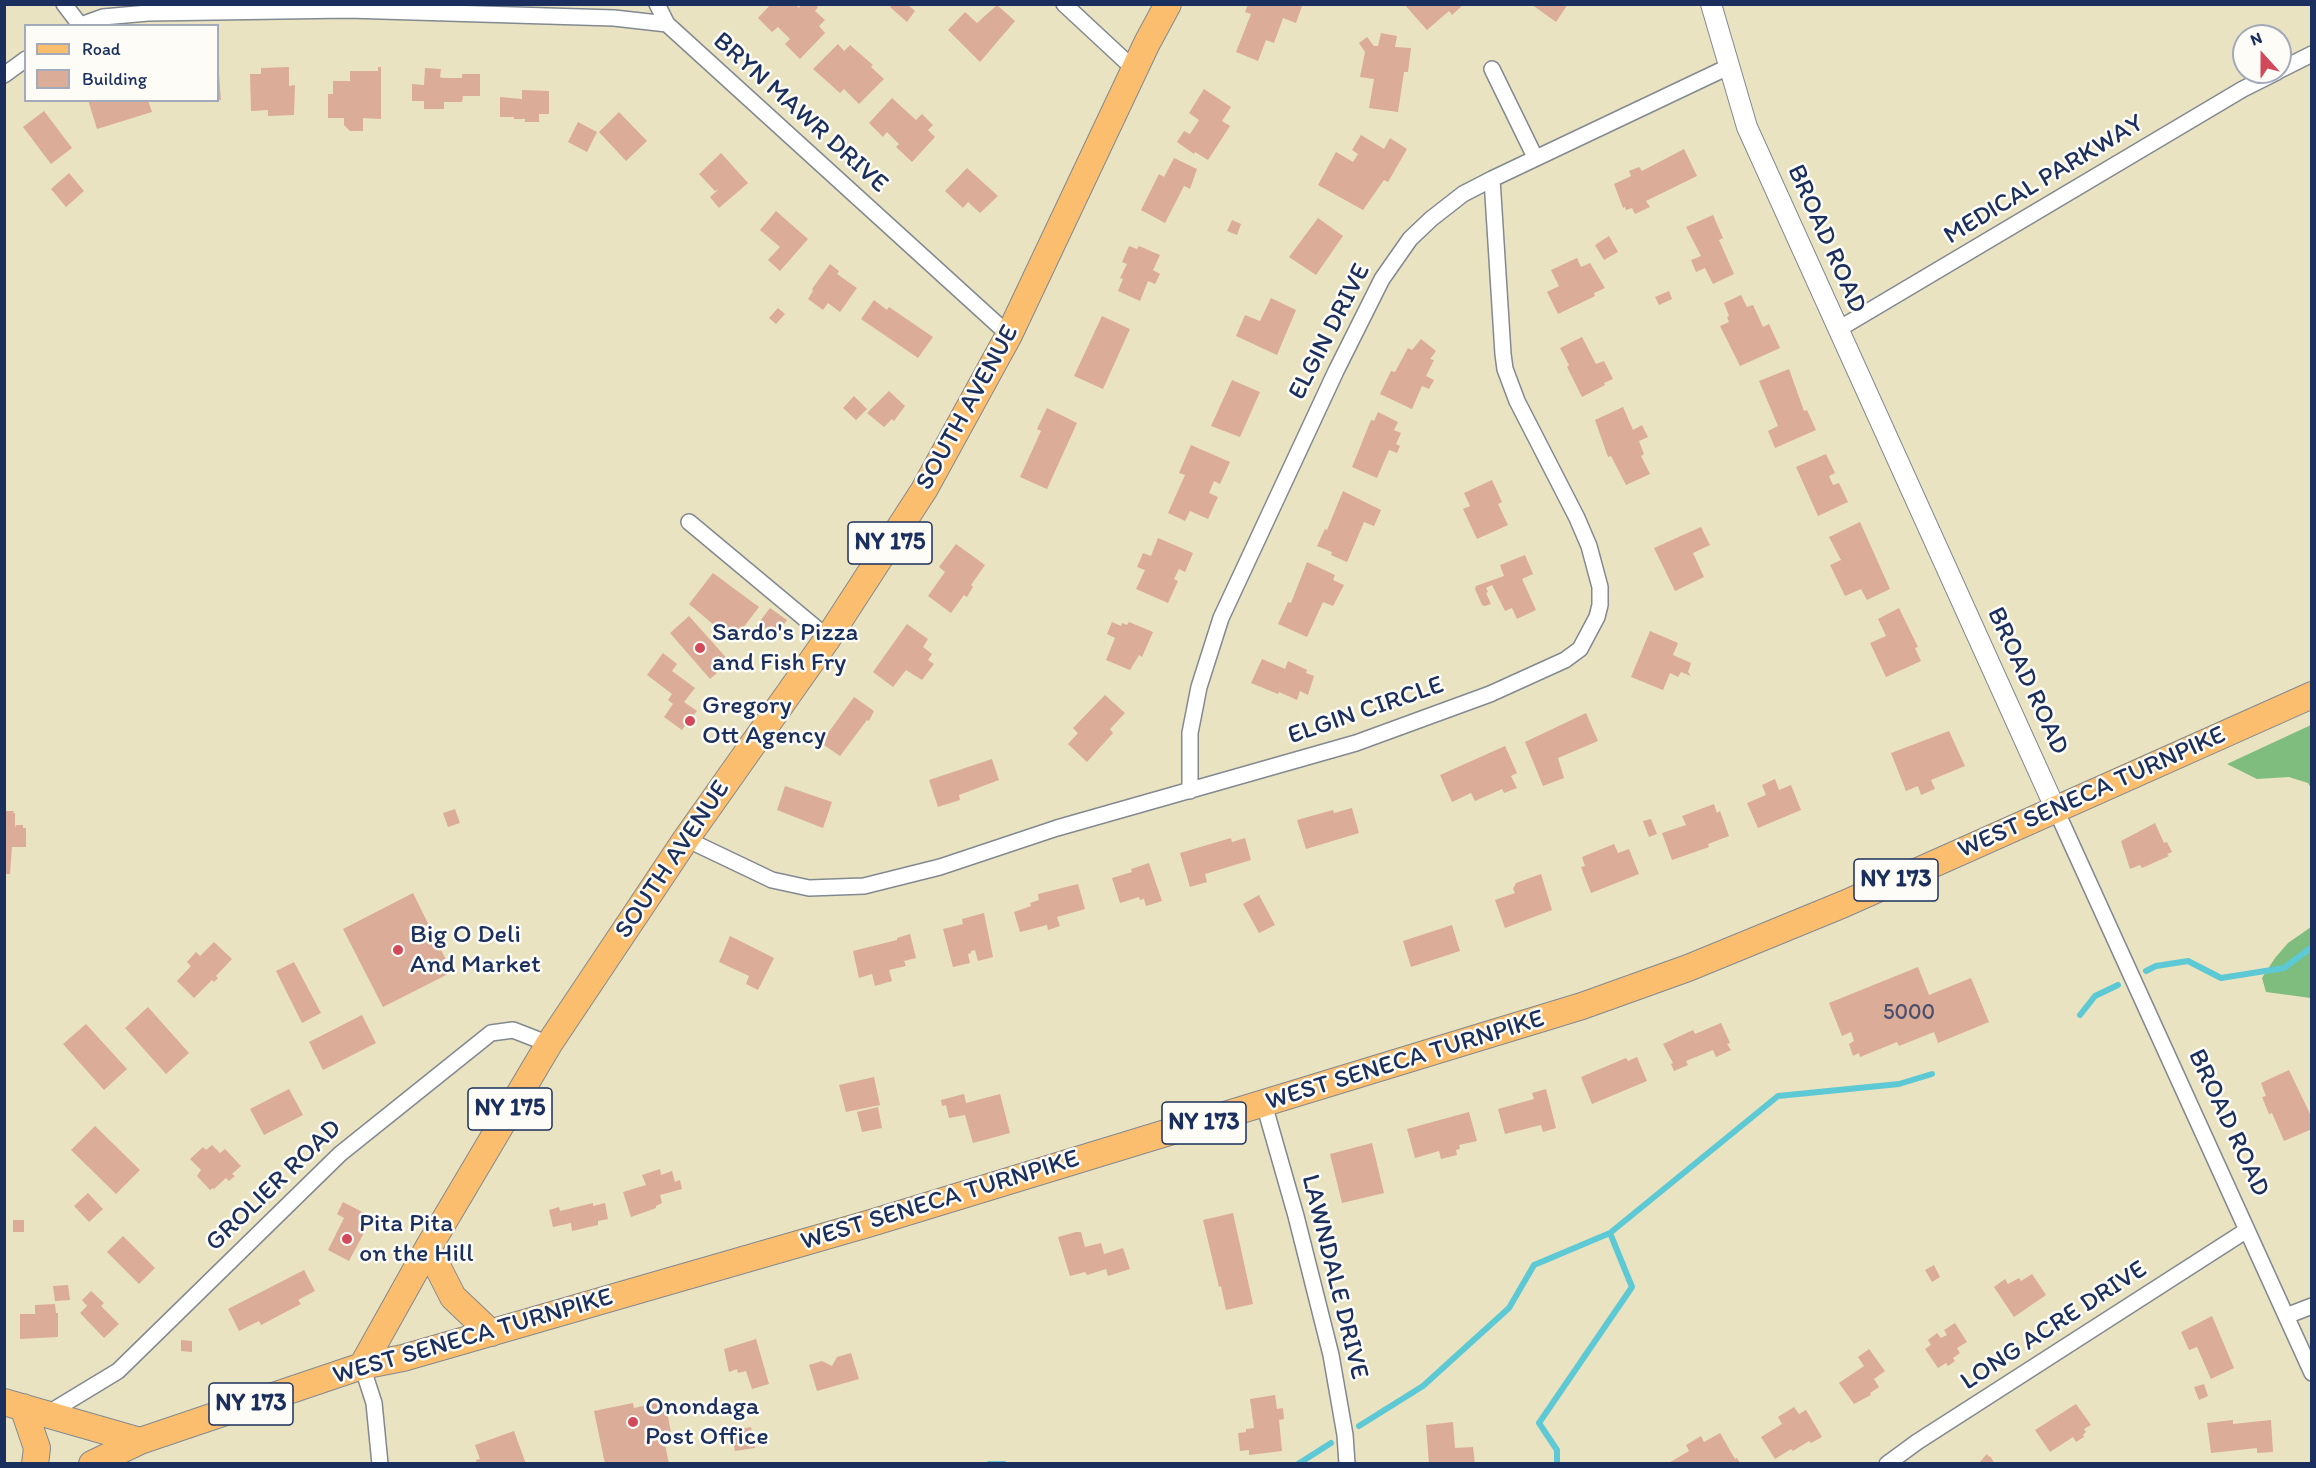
<!DOCTYPE html>
<html>
<head>
<meta charset="utf-8">
<style>
  body { margin:0 }
  #map { position:relative; width:2316px; height:1468px; overflow:hidden; background:#eae3c1; font-family:Itim,sans-serif }
  canvas { display:block }
  .frame { position:absolute; inset:0; border:6px solid #1b2f5e; pointer-events:none }
  .legend { position:absolute; left:24px; top:24px; width:195px; height:78px; box-sizing:border-box; background:#fdfcf7; border:2px solid #a3aaba; margin:0; padding:8px 10px; list-style:none; font-size:18px; color:#1b2f5e }
  .legend li { display:flex; align-items:center; gap:12px; height:30px }
  .legend b { width:30px; border:2px solid #a3aaba }
  .north { position:absolute; left:2232px; top:24px; width:60px; height:60px; box-sizing:border-box; background:#fdfcf7; border:2px solid #a3aaba; border-radius:50%; rotate:339deg; font-size:16px; font-weight:700; line-height:24px; text-align:center; color:#1b2f5e }
  .north::after { content:''; display:block; margin:auto; width:21px; height:27px; background:#d1495b; clip-path:polygon(50% 0,100% 100%,50% 72%,0 100%) }
</style>
</head>
<body>
<div id="map">
<canvas width="2316" height="1468"></canvas>
<div class="frame"></div>
<ul class="legend">
<li><b style="height:8px;background:#fbbe6e"></b>Road</li>
<li><b style="height:16px;background:#dbac98"></b>Building</li>
</ul>
<div class="north">N</div>
</div>
<script>
const ctx = document.querySelector('canvas').getContext('2d');
ctx.lineJoin = 'round';
function fill(path, color) { ctx.fillStyle = color; ctx.fill(path, 'evenodd'); }
const shape = rows => new Path2D(rows.map(r => 'M' + r).join(''));
function stroke(path, color, width, dash) { ctx.strokeStyle = color; ctx.lineWidth = width; ctx.lineCap = dash ? 'butt' : 'round'; ctx.setLineDash(dash || []); ctx.stroke(path); }
function drawText(font, color, halo, rows, align = 'center') {
  ctx.font = font + ' Itim,sans-serif'; ctx.lineWidth = 5; ctx.setLineDash([]); ctx.textBaseline = 'middle'; ctx.strokeStyle = halo; ctx.fillStyle = color; for (const [text, x, y, turn = 0] of rows) {
    ctx.save(); ctx.translate(x, y); ctx.rotate((+turn || 0) * Math.PI / 180); ctx.textAlign = isNaN(turn) ? turn : align; if (halo) ctx.strokeText(text, 0, 0); ctx.fillText(text, 0, 0); ctx.restore();
  }
}
const forest = shape([
  [2311,725,2311,788,2308,783,2289,777,2257,779,2227,764],
  [2311,927,2311,998,2266,992,2262,978,2275,958,2288,943]
]);
const stream = shape([
  [2146,971,2156,966,2188,961,2221,978,2284,968,2312,947],
  [2080,1015,2095,996,2118,985],
  [1359,1426,1423,1386,1509,1308,1534,1265,1610,1233,1778,1096,1899,1084,1932,1074],
  [989,1464,1004,1464],
  [1298,1464,1331,1443],
  [1557,1464,1557,1450,1539,1423,1632,1287,1610,1233]
]);
const building = shape([
  [771,4,795,4,799,8,801,4,815,4,818,7,815,11,825,20,819,26,825,33,800,59,785,44,790,39,778,27,772,32,758,18],
  [893,4,907,4,915,11,907,22,890,7],
  [1248,4,1302,6,1296,23,1283,18,1274,43,1266,40,1258,61,1236,52,1251,14,1245,12],
  [1404,4,1464,4,1452,15,1449,11,1427,30],
  [1531,4,1568,4,1556,22],
  [997,5,1015,21,980,62,948,30,965,12,977,23],
  [1381,33,1397,36,1395,47,1411,48,1408,72,1404,72,1398,112,1369,108,1374,79,1360,77,1365,52,1359,43,1367,37,1374,46,1378,46],
  [838,44,844,51,850,45,873,65,871,67,884,79,859,104,844,89,840,93,813,69],
  [289,67,289,86,295,85,294,115,268,116,268,110,251,111,250,74,261,74,261,68],
  [378,67,381,67,381,119,363,118,363,131,350,131,344,125,344,118,328,118,328,94,333,94,333,81,350,81,350,71,378,71],
  [425,68,441,69,440,77,443,78,462,78,462,74,480,74,480,96,463,96,462,102,444,102,444,109,424,109,424,101,412,101,412,84,424,85],
  [218,74,219,74,221,100,218,100],
  [1204,89,1231,107,1222,121,1230,126,1208,160,1195,152,1194,154,1177,142,1184,131,1190,134,1199,120,1189,113],
  [522,90,549,91,549,114,539,114,539,122,525,122,525,119,514,119,514,117,500,117,500,97,522,99],
  [892,98,916,120,922,114,933,125,928,130,935,137,912,162,896,147,899,144,887,132,883,137,869,123],
  [88,100,148,100,152,112,97,129],
  [44,111,72,148,51,164,23,127],
  [619,112,647,141,626,161,599,132],
  [578,122,597,132,587,152,568,142],
  [1361,135,1384,149,1390,138,1407,149,1388,182,1384,180,1363,210,1318,185,1336,152,1353,162,1358,154,1352,150],
  [1684,149,1697,176,1646,201,1650,207,1635,214,1632,208,1626,210,1625,207,1623,208,1614,184,1631,176,1629,171,1639,167,1642,171],
  [721,153,748,183,719,208,710,197,719,189,715,191,699,174],
  [1174,158,1197,169,1190,189,1184,186,1165,223,1141,210,1159,174,1164,177],
  [967,168,998,196,980,213,968,202,963,208,945,191],
  [69,173,84,191,66,207,51,189],
  [776,211,808,239,780,271,768,260,780,247,760,230],
  [1713,215,1723,238,1719,240,1734,274,1713,284,1705,268,1696,272,1691,260,1701,256,1686,227],
  [1318,218,1343,236,1316,275,1289,257],
  [1232,220,1241,224,1237,235,1227,231],
  [1609,236,1618,252,1604,260,1595,245],
  [1129,246,1137,249,1139,246,1160,255,1153,270,1160,274,1155,284,1148,281,1140,301,1118,291,1123,279,1120,278,1127,264,1122,262],
  [1577,258,1581,267,1590,263,1605,288,1594,293,1595,296,1558,314,1547,292,1559,286,1551,270],
  [830,264,839,271,837,274,857,288,840,312,828,303,823,310,808,299,813,291,812,289],
  [1669,291,1672,299,1659,305,1655,297],
  [1741,295,1747,307,1753,305,1763,327,1769,324,1780,348,1740,366,1720,326,1729,322,1727,317,1729,316,1724,303],
  [1271,298,1296,310,1277,355,1236,336,1245,315,1260,321],
  [874,300,887,310,889,307,933,337,918,358,861,319],
  [778,308,785,314,776,324,769,318],
  [1102,316,1130,329,1103,389,1074,376],
  [1582,337,1596,364,1604,361,1613,379,1604,383,1605,385,1582,397,1567,367,1569,365,1560,348],
  [1421,339,1436,351,1430,359,1434,360,1426,376,1434,380,1429,389,1422,386,1412,409,1380,394,1391,371,1395,372,1408,348,1412,350],
  [1789,369,1804,411,1807,410,1816,430,1775,448,1768,431,1778,426,1759,381],
  [1232,380,1260,392,1240,437,1211,426],
  [889,391,905,406,894,421,892,419,884,427,867,413],
  [854,396,867,409,856,420,843,408],
  [1623,407,1633,430,1642,425,1648,437,1639,441,1644,454,1641,456,1650,474,1626,485,1611,456,1608,457,1595,420],
  [1047,408,1077,423,1047,489,1020,477,1041,431,1037,429],
  [1378,412,1398,422,1394,430,1401,433,1396,444,1400,446,1397,453,1389,450,1377,478,1352,467,1371,420,1374,421],
  [1191,445,1230,462,1220,484,1214,481,1209,493,1218,497,1208,519,1190,511,1185,521,1168,513,1185,475,1179,473],
  [1826,454,1835,473,1829,476,1833,485,1839,483,1848,502,1818,516,1796,467],
  [1492,480,1502,502,1498,504,1508,525,1477,539,1463,509,1470,506,1464,493],
  [1343,491,1381,510,1374,526,1364,522,1347,562,1331,555,1332,552,1317,546,1325,529,1327,530],
  [1860,522,1890,589,1867,600,1861,589,1845,596,1830,565,1841,560,1829,537],
  [1701,527,1710,545,1693,553,1704,577,1675,591,1654,548],
  [1158,538,1193,553,1185,572,1179,569,1174,579,1178,581,1168,603,1136,589,1145,570,1137,567,1143,553,1151,556],
  [956,544,985,565,971,585,973,587,967,597,964,595,951,613,928,596,945,572,939,567],
  [1525,555,1533,574,1522,579,1536,610,1517,619,1512,608,1505,611,1492,585,1486,588,1488,592,1486,593,1491,604,1485,606,1482,605,1475,589,1476,586,1504,576,1500,565],
  [1307,562,1335,575,1333,580,1344,585,1333,606,1323,602,1307,637,1278,624,1288,602,1291,603],
  [713,573,759,607,733,641,689,604],
  [770,608,787,620,770,643,753,630],
  [1899,608,1918,647,1915,648,1921,661,1886,677,1870,643,1886,636,1878,619],
  [689,616,730,662,710,679,670,633],
  [1112,622,1121,626,1122,623,1127,625,1129,622,1153,632,1142,657,1139,655,1130,670,1106,660,1115,638,1107,634],
  [907,624,928,639,923,647,932,654,928,660,934,664,922,680,906,670,893,687,873,672],
  [1650,631,1678,643,1673,655,1691,663,1688,672,1691,676,1681,672,1678,677,1670,673,1663,690,1631,677],
  [663,653,677,664,672,671,695,688,684,702,697,711,691,718,695,721,690,726,687,723,682,730,664,717,673,704,668,700,672,694,647,675],
  [1262,659,1285,669,1288,661,1307,670,1306,673,1314,676,1308,695,1300,691,1297,700,1279,692,1278,694,1251,683],
  [1105,695,1125,713,1110,729,1113,733,1087,762,1068,744,1078,733,1073,728],
  [854,697,874,711,869,721,867,720,840,756,821,743],
  [1586,713,1598,741,1558,758,1564,778,1543,786,1525,742],
  [1949,731,1965,766,1931,780,1935,789,1921,795,1918,786,1906,791,1891,753],
  [1505,746,1517,773,1511,776,1517,788,1504,793,1502,789,1475,801,1471,793,1452,802,1440,775],
  [992,759,999,780,959,795,960,800,938,807,929,780],
  [1775,779,1779,790,1791,785,1801,810,1758,828,1747,803,1766,795,1762,785],
  [785,786,832,802,823,828,777,810],
  [1714,804,1717,813,1720,811,1729,836,1708,844,1709,847,1672,860,1662,833,1686,825,1682,816],
  [1352,808,1359,833,1306,849,1297,820,1333,810,1334,813],
  [455,809,460,823,448,827,443,813],
  [4,811,14,811,13,813,15,813,15,828,16,825,23,825,23,828,26,828,26,847,12,847,10,874,5,874],
  [1651,819,1657,834,1649,837,1643,821],
  [2155,823,2164,843,2167,842,2172,852,2167,854,2169,856,2142,868,2140,865,2130,869,2121,841],
  [1231,838,1232,842,1245,838,1251,860,1205,874,1207,882,1190,887,1180,853],
  [1614,844,1618,853,1629,849,1639,874,1591,893,1581,867,1585,866,1582,857],
  [1149,863,1162,901,1146,906,1144,899,1140,900,1139,897,1120,903,1112,878,1132,872,1131,869],
  [1541,874,1552,910,1505,928,1495,900,1515,893,1513,889,1516,883],
  [1078,884,1085,909,1057,917,1060,926,1048,930,1047,925,1020,932,1014,912,1031,906,1030,903,1039,900,1038,894],
  [413,893,452,972,383,1007,343,929],
  [1259,895,1275,925,1259,933,1243,904],
  [984,913,993,957,978,961,975,950,971,951,971,953,968,954,970,963,953,967,943,929,963,924,962,919],
  [1452,925,1460,951,1411,967,1403,941],
  [910,934,916,958,904,961,906,966,889,970,892,981,875,986,872,974,859,978,853,951,897,940,897,938],
  [730,936,774,958,758,990,746,984,749,976,719,962],
  [214,942,232,959,216,976,218,978,214,982,212,980,194,998,177,981,191,966,187,962,196,952,200,956],
  [294,962,321,1013,302,1023,276,971],
  [1918,967,1929,995,1971,978,1989,1022,1938,1043,1934,1032,1899,1046,1897,1042,1860,1057,1859,1053,1853,1056,1849,1044,1854,1041,1851,1032,1842,1036,1829,1003],
  [148,1007,189,1053,166,1074,125,1028],
  [362,1015,376,1043,323,1070,309,1042],
  [1721,1023,1730,1043,1727,1044,1731,1050,1716,1057,1713,1050,1686,1061,1688,1065,1674,1071,1671,1064,1673,1063,1663,1044,1693,1030,1695,1034],
  [86,1024,127,1069,104,1090,63,1044],
  [1637,1057,1647,1081,1592,1104,1581,1077,1626,1058,1628,1061],
  [2289,1070,2312,1118,2312,1129,2284,1141,2272,1113,2269,1114,2262,1097,2266,1096,2261,1083],
  [874,1077,880,1105,846,1112,839,1085],
  [289,1089,303,1115,264,1135,250,1109],
  [1546,1089,1556,1128,1543,1132,1541,1125,1505,1134,1498,1109,1534,1099,1532,1093],
  [964,1094,966,1103,1000,1094,1010,1133,973,1143,965,1115,949,1118,946,1105,942,1106,941,1100],
  [878,1107,882,1128,862,1132,857,1112],
  [1469,1112,1477,1141,1459,1145,1460,1149,1456,1150,1457,1155,1441,1159,1439,1151,1415,1158,1407,1129],
  [95,1126,140,1170,116,1194,71,1150],
  [1372,1143,1384,1193,1342,1203,1330,1154],
  [212,1145,220,1153,225,1149,241,1166,232,1174,235,1176,229,1181,226,1178,214,1189,213,1188,210,1190,197,1176,201,1170,190,1159,203,1147,206,1150],
  [660,1169,661,1175,672,1171,675,1182,680,1180,682,1189,660,1195,662,1203,656,1206,656,1208,631,1217,623,1192,646,1185,642,1175],
  [88,1193,103,1209,89,1222,74,1206],
  [343,1202,372,1217,370,1220,374,1222,369,1228,367,1227,349,1261,328,1250,344,1218,337,1214],
  [593,1203,593,1206,605,1203,608,1219,598,1221,598,1225,572,1231,571,1223,553,1227,549,1210,559,1207,560,1211],
  [1233,1213,1253,1304,1226,1310,1221,1286,1219,1287,1203,1220],
  [13,1220,24,1220,24,1232,13,1232],
  [1076,1232,1081,1232,1085,1247,1101,1243,1104,1254,1123,1248,1130,1269,1108,1276,1106,1269,1087,1275,1085,1272,1070,1276,1058,1237],
  [123,1236,155,1268,139,1284,107,1252],
  [1934,1265,1940,1277,1932,1282,1925,1270],
  [304,1270,315,1291,298,1300,301,1304,261,1325,259,1321,239,1331,228,1309],
  [2032,1274,2046,1295,2014,1317,1994,1287,2005,1279,2008,1284,2019,1278,2021,1281],
  [68,1285,70,1300,55,1301,53,1286],
  [91,1291,104,1303,101,1306,119,1324,104,1338,80,1313,87,1306,82,1300],
  [55,1304,56,1313,58,1313,58,1337,20,1339,20,1314,35,1314,35,1305],
  [2212,1316,2234,1368,2211,1379,2197,1347,2189,1350,2181,1332],
  [1955,1323,1967,1342,1957,1348,1960,1353,1953,1358,1955,1361,1948,1366,1946,1363,1938,1368,1925,1349,1931,1345,1928,1340,1937,1333,1941,1338,1947,1335,1944,1330],
  [756,1339,769,1384,752,1389,746,1371,738,1373,737,1369,729,1372,724,1349],
  [181,1340,192,1341,192,1352,181,1351],
  [1869,1349,1885,1371,1874,1379,1879,1387,1870,1393,1871,1395,1854,1404,1839,1383,1864,1366,1858,1357],
  [851,1353,859,1379,817,1391,809,1365,822,1361,832,1366,837,1357],
  [2204,1384,2208,1396,2199,1400,2194,1387],
  [1275,1395,1277,1409,1283,1408,1284,1419,1279,1420,1282,1451,1249,1455,1249,1450,1240,1451,1238,1433,1246,1432,1246,1429,1254,1428,1250,1399],
  [665,1401,671,1433,663,1434,669,1464,605,1464,594,1411,633,1403,634,1408],
  [2076,1404,2091,1425,2084,1429,2086,1432,2083,1435,2084,1437,2076,1442,2073,1437,2050,1452,2035,1430],
  [1794,1407,1799,1414,1806,1410,1822,1437,1811,1443,1809,1441,1793,1451,1791,1449,1775,1459,1761,1437,1782,1424,1778,1417],
  [2233,1420,2233,1424,2271,1420,2273,1452,2257,1453,2257,1448,2211,1453,2207,1423],
  [1453,1422,1455,1448,1473,1447,1475,1464,1429,1464,1426,1425],
  [751,1427,755,1448,735,1451,731,1431],
  [514,1431,526,1464,477,1464,476,1460,480,1459,475,1445],
  [1720,1433,1735,1459,1737,1458,1741,1464,1667,1464,1689,1451,1686,1445,1701,1436,1704,1442],
  [1987,1454,1989,1457,1990,1456,1995,1464,1978,1464]
]);
const minor = shape([
  [64,4,80,25],
  [657,4,667,24],
  [1064,4,1135,70],
  [78,26,103,17,148,13,348,10,614,18,667,24,1009,335],
  [1492,69,1535,157],
  [2280,70,2312,54],
  [4,75,26,59],
  [1837,330,2243,89,2277,72],
  [689,522,828,638],
  [1190,791,1190,733,1199,687,1221,618,1336,371,1382,279,1410,239,1431,219,1463,194,1492,179,1728,67],
  [2056,810,2312,1373],
  [686,839,772,880,809,888,864,886,940,867,1057,828,1356,743,1490,694,1565,660,1580,649,1597,617,1600,605,1600,587,1589,546,1577,518,1517,401,1505,369,1503,354,1492,179],
  [1264,1104,1296,1216,1331,1355,1345,1435,1347,1464],
  [2286,1316,2312,1306],
  [362,1366,374,1403,380,1464],
  [47,1414,118,1371,340,1154,491,1033,513,1030,549,1044],
  [1887,1464,1917,1442,2247,1230]
]);
const tertiary = shape([
  [1711,4,1747,127,2056,810]
]);
const primary = shape([
  [428,1248,453,1297,491,1333],
  [362,1366,428,1248,549,1044,686,839,828,638,924,490,1009,335,1147,43,1168,4],
  [4,1402,140,1441],
  [23,1407,37,1448,35,1464],
  [92,1464,140,1441,362,1366,403,1358,871,1223,1582,1006,1688,968,1844,904,2312,695]
]);
const markers = [
  [700,648,6,"#d1495b"],
  [690,721,6,"#d1495b"],
  [398,950,6,"#d1495b"],
  [347,1239,6,"#d1495b"],
  [633,1422,6,"#d1495b"]
];
const numberNames = [
  ["5000",1909,1013]
];
const shields = [
  [890,543,84],
  [1896,880,84],
  [510,1109,84],
  [1204,1123,84],
  [251,1404,84]
];
const shieldNames = [
  ["NY 175",890,543],
  ["NY 173",1896,880],
  ["NY 175",510,1109],
  ["NY 173",1204,1123],
  ["NY 173",251,1404]
];
const streetNames = [
  ["BRYN MAWR DRIVE",800,113,42],
  ["MEDICAL PARKWAY",2044,180,-31],
  ["BROAD ROAD",1826,239,66],
  ["ELGIN DRIVE",1330,332,-63],
  ["SOUTH AVENUE",968,408,-61],
  ["BROAD ROAD",2027,681,65],
  ["ELGIN CIRCLE",1366,711,-19],
  ["WEST SENECA TURNPIKE",2092,793,-24],
  ["SOUTH AVENUE",673,860,-56],
  ["WEST SENECA TURNPIKE",1405,1061,-17],
  ["BROAD ROAD",2228,1123,65],
  ["GROLIER ROAD",274,1186,-44],
  ["WEST SENECA TURNPIKE",940,1201,-17],
  ["LAWNDALE DRIVE",1334,1277,76],
  ["LONG ACRE DRIVE",2054,1326,-33],
  ["WEST SENECA TURNPIKE",473,1337,-16]
];
const poiNames = [
  ["Sardo's Pizza",712,633],
  ["and Fish Fry",712,663],
  ["Gregory",702,706],
  ["Ott Agency",702,736],
  ["Big O Deli",410,935],
  ["And Market",410,965],
  ["Pita Pita",359,1224],
  ["on the Hill",359,1254],
  ["Onondaga",645,1407],
  ["Post Office",645,1437]
];
fill(forest, '#7ebd7d');
stroke(stream, '#5dc9d4', 6);
fill(building, '#dbac98');
stroke(minor, '#828990', 18);
stroke(tertiary, '#828990', 22);
stroke(primary, '#828990', 28);
stroke(minor, '#fff', 15);
stroke(tertiary, '#fff', 20);
stroke(primary, '#fbbe6e', 26);
for (const [x, y, r, color] of markers) { const dot = new Path2D(); dot.arc(x, y, r, 0, 2 * Math.PI); ctx.fillStyle = color; ctx.fill(dot); stroke(dot, '#fdfcf7', 2); }
drawText('22px', '#4b4e6c', null, numberNames);
for (const [x, y, w] of shields) { const box = new Path2D(); box.roundRect(x - w / 2, y - 21, w, 42, 4.5); ctx.fillStyle = '#fdfcf7'; ctx.fill(box); stroke(box, '#1b2f5e', 1.5); }
drawText('bold 24px', '#1b2f5e', null, shieldNames);
drawText('26px', '#1b2f5e', '#fdfcf7', streetNames);
drawText('26px', '#1b2f5e', '#fdfcf7', poiNames, 'left');
</script>
</body>
</html>
